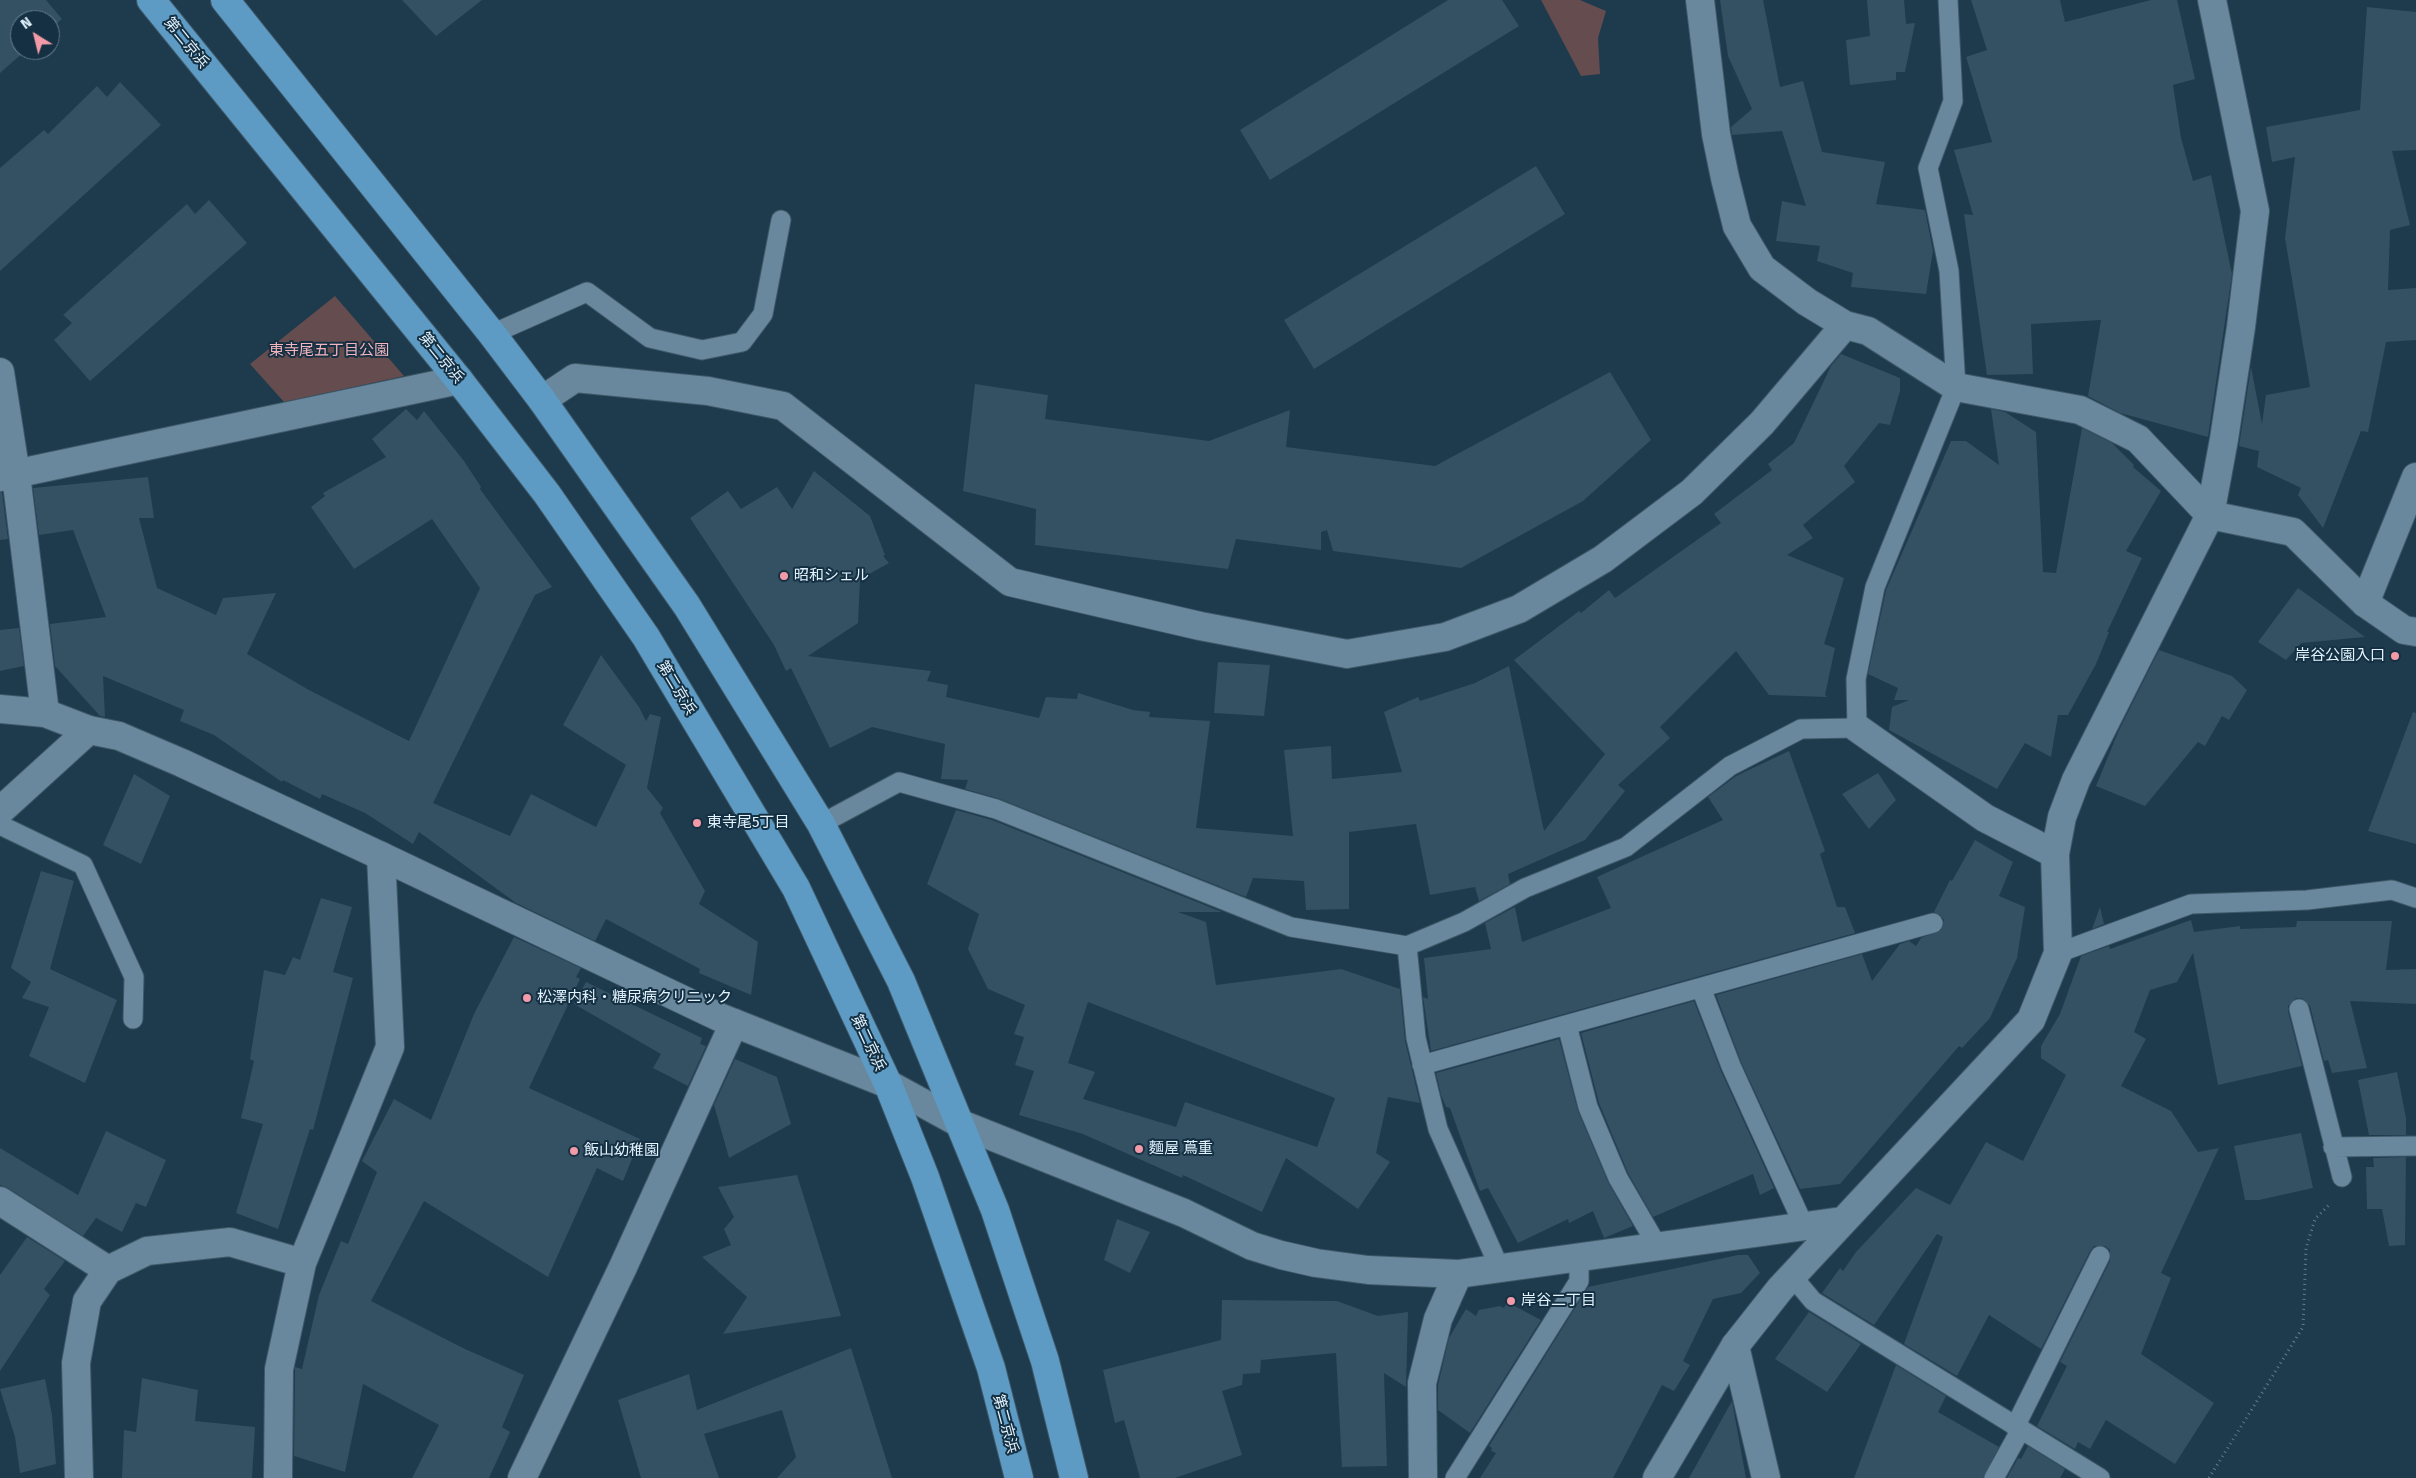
<!DOCTYPE html>
<html>
<head>
<meta charset="utf-8">
<style>
  body { margin:0 }
  #map { position:relative; width:2416px; height:1478px; overflow:hidden; background:#1e3a4d; font-family:"Fira Sans",sans-serif }
  canvas { display:block }
  .north { position:absolute; left:10px; top:10px; width:50px; height:50px; box-sizing:border-box; background:#143042; border:1px solid #667e8e; border-radius:50%; rotate:324deg; font-size:14px; font-weight:700; line-height:20px; text-align:center; color:#e2f3ff }
  .north::after { content:''; display:block; margin:auto; width:18px; height:22px; background:#f39aa8; clip-path:polygon(50% 0,100% 100%,50% 72%,0 100%) }
</style>
</head>
<body>
<div id="map">
<canvas width="2416" height="1478"></canvas>
<div class="north">N</div>
</div>
<script>
const ctx = document.querySelector('canvas').getContext('2d');
ctx.lineJoin = 'round';
function fill(path, color) { ctx.fillStyle = color; ctx.fill(path, 'evenodd'); }
const shape = rows => new Path2D(rows.map(r => 'M' + r).join(''));
function stroke(path, color, width, dash) { ctx.strokeStyle = color; ctx.lineWidth = width; ctx.lineCap = dash ? 'butt' : 'round'; ctx.setLineDash(dash || []); ctx.stroke(path); }
function drawText(font, color, halo, rows, align = 'center') {
  ctx.font = font + ' "Fira Sans","Noto Sans JP",sans-serif'; ctx.lineWidth = 4; ctx.setLineDash([]); ctx.textBaseline = 'middle'; ctx.strokeStyle = halo; ctx.fillStyle = color; for (const [text, x, y, turn = 0] of rows) {
    ctx.save(); ctx.translate(x, y); ctx.rotate((+turn || 0) * Math.PI / 180); ctx.textAlign = isNaN(turn) ? turn : align; if (halo) ctx.strokeText(text, 0, 0); ctx.fillText(text, 0, 0); ctx.restore();
  }
}
const green = shape([
  [1541,0,1580,0,1606,11,1598,38,1600,74,1581,76],
  [335,296,404,376,284,402,250,364]
]);
const building = shape([
  [0,0,46,0,62,19,50,29,50,20,20,20,20,50,26,50,0,73],
  [402,0,482,0,436,36],
  [1448,0,1502,0,1519,26,1270,180,1240,130],
  [1720,0,1763,0,1780,87,1803,81,1822,152,1885,162,1876,204,1925,210,1933,251,1926,294,1851,287,1853,273,1817,261,1820,246,1776,241,1782,201,1806,206,1782,131,1732,135,1731,127,1752,109,1728,56],
  [1867,0,1904,0,1906,24,1915,23,1905,72,1896,72,1896,80,1850,85,1846,40,1870,36],
  [1971,0,2060,0,2065,22,2151,0,2177,0,2195,79,2173,85,2181,138,2193,181,2211,175,2232,274,2208,437,2120,413,2088,396,2101,320,2031,324,2033,374,1987,375,1964,214,1973,215,1954,150,1992,142,1966,57,1987,50],
  [2367,7,2416,12,2416,150,2392,151,2410,225,2390,230,2388,290,2416,288,2416,340,2386,342,2368,432,2361,431,2323,528,2298,495,2301,488,2257,467,2259,451,2239,446,2251,367,2262,424,2266,395,2310,387,2285,238,2295,157,2272,162,2266,127,2360,110],
  [120,82,161,125,0,271,0,168,44,130,48,134,97,86,107,97],
  [1536,166,1565,214,1314,369,1284,320],
  [209,200,247,243,90,381,54,340,72,323,63,315,187,204,195,214],
  [1841,354,1900,378,1900,391,1890,425,1879,423,1844,466,1855,482,1803,525,1813,538,1787,555,1844,578,1824,644,1835,648,1825,695,1827,697,1769,695,1736,651,1660,727,1670,738,1618,785,1625,791,1585,840,1508,874,1510,884,1479,901,1475,887,1430,895,1416,824,1349,832,1349,909,1306,910,1304,881,1253,878,1246,897,1000,799,965,789,968,780,941,779,945,744,872,727,830,748,791,668,786,671,774,645,690,518,728,491,741,509,777,487,792,509,814,471,870,516,885,555,883,556,889,563,860,579,858,623,808,656,931,671,927,681,948,685,946,697,1039,718,1046,697,1077,699,1078,693,1133,710,1150,712,1149,717,1210,721,1196,828,1293,836,1284,750,1331,746,1332,779,1402,772,1384,712,1418,697,1420,701,1475,683,1509,666,1544,831,1605,754,1514,660,1579,611,1581,613,1609,590,1615,598,1721,523,1714,514,1772,470,1768,464,1794,443,1831,366],
  [1610,372,1651,440,1583,501,1461,568,1333,551,1327,530,1321,532,1321,550,1236,539,1228,569,1035,545,1036,509,963,491,975,384,1048,395,1045,419,1209,441,1290,410,1286,447,1435,466],
  [406,409,417,420,424,411,464,461,481,487,480,489,552,587,535,595,433,803,510,836,531,794,596,827,626,765,563,725,601,655,639,707,646,721,650,714,661,717,647,788,663,808,660,813,705,891,699,904,758,942,751,995,699,973,700,969,606,919,595,941,516,903,419,832,413,844,365,813,322,794,320,799,283,780,282,782,214,735,180,721,184,710,103,676,105,717,100,716,55,666,50,624,106,617,73,530,39,535,33,488,148,477,154,518,139,518,157,588,216,615,223,598,276,593,247,654,309,690,409,741,480,588,432,519,354,569,311,507,325,496,323,493,386,457,372,439],
  [1991,409,2005,412,2036,432,2043,572,2056,573,2082,428,2112,443,2134,465,2133,467,2161,491,2126,551,2142,558,2107,632,2109,632,2096,664,2068,715,2058,715,2051,757,2025,743,1997,789,1889,730,1892,707,1909,700,1894,700,1898,688,1868,674,1886,590,1951,441,1966,441,1999,465],
  [0,492,2,492,8,539,0,540],
  [2298,588,2327,609,2365,637,2301,643,2286,660,2258,642],
  [19,628,24,666,0,671,0,630],
  [2159,650,2232,676,2247,690,2229,720,2222,716,2205,746,2198,742,2145,806,2096,786,2119,730],
  [1218,662,1270,665,1264,716,1214,713],
  [2413,712,2416,713,2416,844,2368,831],
  [1789,751,1825,851,1820,854,1837,907,1845,907,1855,933,1431,1051,1423,997,1428,999,1424,958,1491,949,1485,923,1515,907,1522,942,1611,908,1597,877,1723,820,1708,797,1736,776],
  [1878,773,1896,800,1869,829,1842,794],
  [134,774,170,796,141,864,103,845],
  [956,810,992,820,1222,912,1178,912,1206,922,1216,985,1341,969,1400,989,1405,1041,1420,1103,1388,1097,1376,1153,1390,1162,1358,1209,1286,1158,1262,1212,1183,1175,1182,1178,1083,1134,1019,1115,1034,1071,1015,1065,1024,1037,1014,1034,1025,1005,988,989,968,949,979,914,927,884],
  [1088,1002,1335,1098,1317,1147,1185,1102,1176,1127,1083,1099,1095,1072,1068,1063],
  [1975,840,2013,862,1999,896,2025,907,2017,958,1990,1018,1962,1048,1959,1046,1840,1184,1800,1189,1741,1062,1716,995,1862,954,1872,981,1900,944,1909,941,1916,946,1921,938,1941,930,1944,920,1940,915,1934,912,1950,880,1952,881],
  [41,871,74,881,50,969,117,1000,85,1083,29,1056,49,1007,22,998,31,982,11,968],
  [321,898,352,907,333,972,353,978,313,1130,310,1129,278,1229,236,1213,263,1124,241,1118,254,1061,250,1059,264,970,285,975,293,957,300,960],
  [2100,907,2104,924,2092,929],
  [2191,920,2194,932,2240,926,2240,929,2296,927,2297,921,2392,921,2386,970,2416,969,2416,1004,2350,1001,2367,1068,2332,1073,2328,1060,2324,1061,2310,1006,2302,998,2296,998,2288,1006,2288,1011,2302,1066,2218,1085,2193,953,2177,982,2150,990,2134,1032,2146,1039,2121,1086,2171,1111,2198,1152,2219,1148,2161,1273,2171,1278,2141,1354,2214,1403,2175,1464,2106,1420,2090,1449,2078,1442,2075,1449,2037,1426,2067,1366,2060,1362,2110,1261,2110,1250,2105,1246,2094,1246,2090,1251,2041,1349,1989,1315,1957,1376,1904,1344,1943,1237,1937,1234,1874,1325,1822,1293,1840,1268,1843,1271,1856,1252,1916,1188,1950,1205,1986,1142,2023,1161,2066,1075,2041,1058,2041,1046,2060,1014,2081,956,2109,946,2110,949],
  [514,937,581,968,576,977,580,979,529,1088,640,1139,623,1181,597,1168,548,1277,424,1201,371,1301,465,1349,524,1375,502,1427,510,1432,489,1478,412,1478,439,1425,363,1384,345,1472,294,1456,295,1367,302,1369,319,1295,341,1241,348,1244,377,1172,362,1161,394,1099,431,1120,474,1014],
  [586,982,702,1038,700,1044,706,1046,688,1086,653,1068,661,1054,574,1004],
  [1694,1001,1721,1071,1774,1188,1760,1195,1753,1174,1653,1217,1628,1173,1599,1103,1581,1033],
  [1559,1039,1578,1111,1608,1182,1633,1226,1604,1238,1593,1211,1569,1223,1568,1219,1518,1243,1488,1188,1480,1191,1450,1108,1446,1107,1441,1095,1436,1073],
  [735,1059,777,1077,791,1124,729,1158,714,1105],
  [2397,1072,2406,1118,2406,1135,2369,1135,2358,1080],
  [106,1131,166,1160,146,1207,136,1203,122,1232,96,1218,83,1236,8,1188,0,1185,0,1148,78,1195],
  [2301,1133,2313,1188,2259,1200,2245,1200,2234,1146],
  [2406,1157,2405,1245,2389,1246,2382,1209,2367,1209,2366,1167,2374,1167,2373,1158],
  [797,1175,841,1316,723,1334,747,1297,702,1257,731,1245,724,1229,734,1217,718,1187],
  [1117,1219,1150,1232,1130,1273,1104,1260],
  [27,1237,65,1261,44,1289,50,1295,0,1371,0,1275],
  [1738,1255,1748,1255,1760,1273,1741,1293,1713,1299,1683,1361,1690,1365,1674,1391,1662,1385,1613,1478,1480,1478,1496,1453,1491,1451,1492,1448,1489,1446,1588,1287],
  [1222,1300,1337,1301,1378,1316,1408,1312,1406,1387,1384,1373,1387,1466,1342,1467,1336,1353,1261,1360,1260,1373,1243,1374,1242,1385,1222,1391,1242,1455,1175,1478,1140,1478,1124,1420,1115,1423,1103,1370,1221,1340],
  [1507,1302,1541,1320,1470,1433,1438,1410,1438,1385,1449,1338,1466,1309,1476,1316,1479,1310,1500,1306,1504,1308],
  [1809,1312,1861,1344,1827,1392,1775,1359],
  [851,1348,892,1478,777,1478,796,1457,782,1410,704,1434,719,1478,641,1478,618,1400,689,1374,697,1410],
  [1896,1365,1946,1396,1938,1412,1999,1447,1983,1478,1854,1478],
  [142,1378,198,1390,195,1421,255,1427,252,1478,122,1478,124,1430,136,1432],
  [45,1379,52,1415,56,1464,20,1473,15,1437,0,1389],
  [1732,1401,1746,1478,1689,1478],
  [2028,1446,2065,1469,2060,1478,2007,1478,2018,1458,2021,1459]
]);
const path = shape([
  [2209,1478,2303,1327,2306,1248,2315,1219,2329,1205]
]);
const service = shape([
  [492,334,587,292,650,338,702,350,742,342,763,314,781,220],
  [821,824,899,782,996,809,1291,927,1407,946,1464,922,1525,888,1626,847,1730,766,1801,729,1857,728,1856,679,1875,587,1956,387,1949,271,1928,168,1953,101,1948,0],
  [0,825,83,865,134,977,133,1019],
  [1407,946,1416,1038,1438,1129,1500,1269],
  [2058,953,2191,904,2307,900,2392,890,2416,898],
  [1701,988,1731,1066,1804,1226],
  [2299,1009,2342,1177],
  [1567,1025,1588,1107,1618,1178,1658,1247],
  [1422,1065,1933,923],
  [2333,1147,2416,1146],
  [1792,1276,1813,1301,2100,1478],
  [2015,1427,2100,1256],
  [1455,1478,1579,1281,1579,1258],
  [1994,1478,2020,1431]
]);
const minor = shape([
  [1700,0,1716,134,1725,178,1737,226,1762,268,1807,302,1845,325,1868,331,1956,387,2080,410,2138,439,2210,515],
  [0,372,16,475,45,713],
  [542,400,575,378,708,391,783,406,1010,582,1200,626,1347,654,1445,637,1519,609,1603,559,1692,492,1762,423,1845,325],
  [0,477,459,380],
  [2365,603,2416,477],
  [1857,728,1985,818,2055,854],
  [0,811,89,730],
  [0,1201,108,1270,147,1251,230,1242,302,1263],
  [1735,1346,1766,1478],
  [79,1478,76,1363,87,1301,108,1270],
  [278,1478,279,1369,302,1263,390,1047,381,856],
  [522,1478,623,1267,734,1023],
  [1423,1478,1422,1383,1438,1319,1458,1274]
]);
const tertiary = shape([
  [2210,515,2293,532,2365,603,2404,630,2416,632],
  [0,709,45,713,89,730,119,736,182,763,381,856,719,1017,888,1084,961,1124,1184,1213,1252,1246,1281,1255,1316,1263,1368,1270,1458,1274,1842,1221],
  [1657,1478,1735,1346,1780,1289,2031,1020,2058,953,2055,854,2062,817,2076,780,2210,515,2224,439,2241,327,2255,211,2212,0]
]);
const trunk = shape([
  [151,0,459,380,547,494,646,637,796,888,888,1084,925,1177,991,1368,1019,1478],
  [225,0,492,334,542,400,687,606,821,824,901,981,995,1210,1045,1361,1074,1478]
]);
const markers = [
  [784,576,5,"#f39aa8"],
  [2395,656,5,"#f39aa8"],
  [697,823,5,"#f39aa8"],
  [527,998,5,"#f39aa8"],
  [1139,1149,5,"#f39aa8"],
  [574,1151,5,"#f39aa8"],
  [1511,1301,5,"#f39aa8"]
];
const streetNames = [
  ["第二京浜",186,43,51],
  ["第二京浜",441,358,51],
  ["第二京浜",676,688,59],
  ["第二京浜",868,1043,65],
  ["第二京浜",1005,1424,75]
];
const parkNames = [
  ["東寺尾五丁目公園",329,351]
];
const poiNames = [
  ["昭和シェル",794,576],
  ["岸谷公園入口",2385,656,"right"],
  ["東寺尾5丁目",707,823],
  ["松澤内科・糖尿病クリニック",537,998],
  ["麵屋 蔦重",1149,1149],
  ["飯山幼稚園",584,1151],
  ["岸谷二丁目",1521,1301]
];
fill(green, '#644c4f');
fill(building, '#345063');
stroke(service, '#3e5867', 21);
stroke(minor, '#3e5867', 30);
stroke(tertiary, '#3e5867', 30);
stroke(trunk, '#3e5867', 30);
stroke(path, '#647c8d', 3, [1, 4]);
stroke(service, '#69889d', 19);
stroke(minor, '#69889d', 28);
stroke(tertiary, '#69889d', 28);
stroke(trunk, '#5d9bc5', 28);
for (const [x, y, r, color] of markers) { const dot = new Path2D(); dot.arc(x, y, r, 0, 2 * Math.PI); ctx.fillStyle = color; ctx.fill(dot); stroke(dot, '#143042', 2); }
drawText('15px', '#e2f3ff', '#143042', streetNames);
drawText('15px', '#f4b4bd', '#143042', parkNames);
drawText('15px', '#e2f3ff', '#143042', poiNames, 'left');
</script>
</body>
</html>
